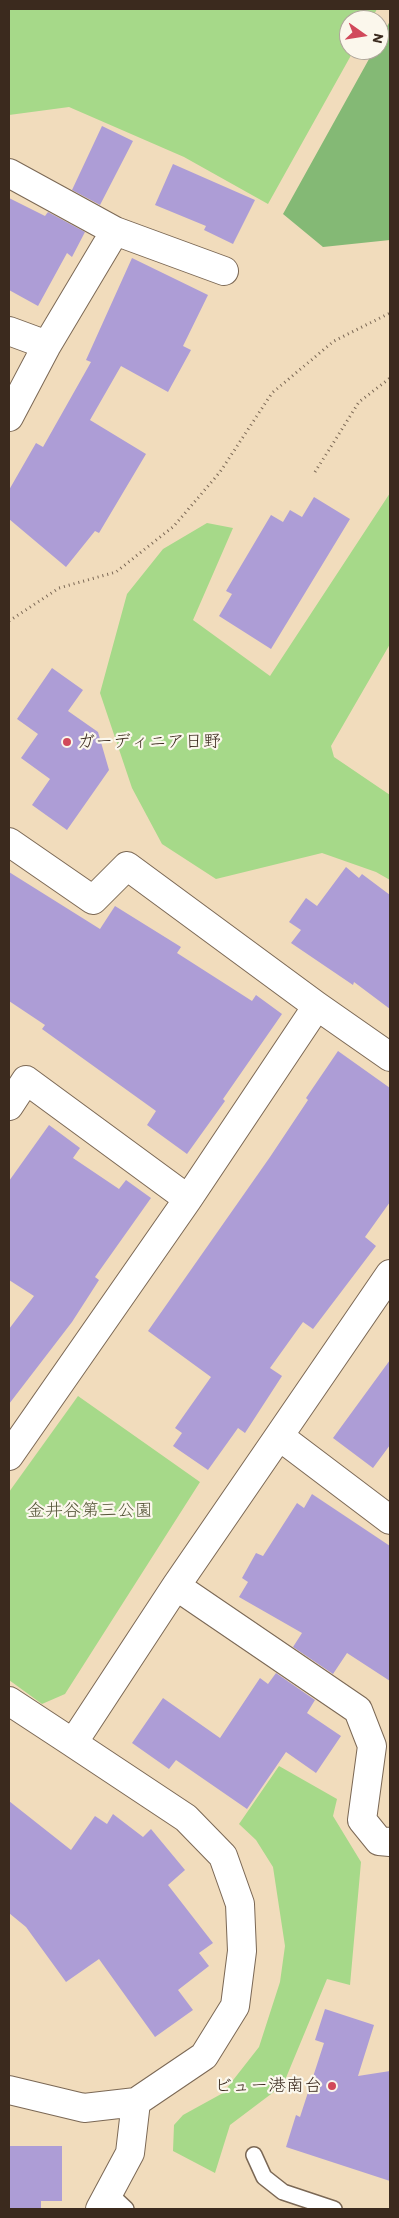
<!DOCTYPE html>
<html>
<head>
<meta charset="utf-8">
<style>
  body { margin:0 }
  #map { position:relative; width:399px; height:2218px; overflow:hidden; background:#f1dcbc; font-family:Itim,sans-serif }
  canvas { display:block }
  .frame { position:absolute; inset:0; border:10px solid #3b2a1e; pointer-events:none }
  .north { position:absolute; left:339px; top:10px; width:50px; height:50px; box-sizing:border-box; background:#fbf7ec; border:1px solid #aea59a; border-radius:50%; rotate:103deg; font-size:14px; font-weight:700; line-height:20px; text-align:center; color:#3b2a1e }
  .north::after { content:''; display:block; margin:auto; width:18px; height:22px; background:#d1495b; clip-path:polygon(50% 0,100% 100%,50% 72%,0 100%) }
</style>
</head>
<body>
<div id="map">
<canvas width="399" height="2218"></canvas>
<div class="frame"></div>
<div class="north">N</div>
</div>
<script>
const ctx = document.querySelector('canvas').getContext('2d');
ctx.lineJoin = 'round';
function fill(path, color) { ctx.fillStyle = color; ctx.fill(path, 'evenodd'); }
const shape = rows => new Path2D(rows.map(r => 'M' + r).join(''));
function stroke(path, color, width, dash) { ctx.strokeStyle = color; ctx.lineWidth = width; ctx.lineCap = dash ? 'butt' : 'round'; ctx.setLineDash(dash || []); ctx.stroke(path); }
function drawText(font, color, halo, rows, align = 'center') {
  ctx.font = font + ' Itim,"Klee One",sans-serif'; ctx.lineWidth = 4.5; ctx.setLineDash([]); ctx.textBaseline = 'middle'; ctx.strokeStyle = halo; ctx.fillStyle = color; for (const [text, x, y, turn = 0] of rows) {
    ctx.save(); ctx.translate(x, y); ctx.rotate((+turn || 0) * Math.PI / 180); ctx.textAlign = isNaN(turn) ? turn : align; if (halo) ctx.strokeText(text, 0, 0); ctx.fillText(text, 0, 0); ctx.restore();
  }
}
const green = shape([
  [9,9,377,9,371,20,349,20,349,50,354,50,268,204,184,157,69,107,9,115],
  [390,493,390,644,331,746,334,757,390,795,390,880,376,872,322,853,216,879,162,844,132,788,100,693,127,594,163,549,207,523,233,528,193,620,270,676],
  [78,1396,200,1482,65,1694,42,1704,9,1680,9,1492],
  [279,1766,337,1799,333,1816,361,1862,350,1985,327,1979,283,2085,230,2125,215,2173,173,2151,174,2125,183,2115,223,2093,259,2047,280,1982,285,1946,273,1867,256,1840,239,1824]
]);
const forest = shape([
  [390,21,390,240,323,247,283,214,374,50,379,50,379,41]
]);
const building = shape([
  [102,126,133,141,100,205,72,190],
  [173,164,255,200,233,244,204,230,206,226,155,205],
  [9,198,45,216,48,212,85,232,72,257,67,253,38,306,9,290],
  [132,258,208,295,183,346,191,350,168,392,121,366,90,420,146,454,99,533,95,531,66,567,9,519,9,490,36,443,43,447,91,362,86,360],
  [314,497,350,519,271,649,219,616,232,594,226,591,271,515,283,522,290,510,302,517],
  [52,668,83,690,68,711,98,732,109,770,67,830,32,805,50,779,21,758,38,734,17,719],
  [346,867,359,878,362,874,390,895,390,1009,354,982,353,985,291,943,301,930,289,922,306,898,317,906],
  [9,872,100,929,115,906,181,947,177,953,252,1001,256,995,282,1014,223,1099,225,1101,187,1154,147,1125,156,1111,42,1029,45,1025,9,1001],
  [338,1051,390,1088,390,1202,365,1237,376,1246,313,1329,303,1322,270,1368,282,1376,245,1433,238,1428,208,1470,173,1446,182,1433,175,1428,211,1377,148,1331,270,1157,308,1100,306,1098],
  [49,1125,80,1148,73,1158,119,1189,126,1180,151,1198,95,1277,99,1280,72,1322,9,1404,9,1329,34,1296,9,1280,9,1181],
  [390,1360,390,1445,373,1468,333,1438],
  [312,1494,390,1546,390,1681,347,1653,333,1674,293,1647,302,1633,239,1597,248,1582,242,1578,256,1553,263,1556,297,1503,304,1508],
  [276,1673,315,1700,307,1713,341,1736,316,1773,286,1752,247,1809,176,1760,169,1769,132,1743,163,1698,220,1738,260,1678,268,1684],
  [9,1801,71,1850,95,1816,107,1824,113,1814,143,1837,151,1829,185,1870,168,1885,213,1943,199,1953,209,1966,178,1990,193,2010,155,2037,99,1959,66,1982,26,1927,9,1913],
  [325,2009,374,2025,358,2076,390,2071,390,2181,286,2147,296,2115,300,2117,324,2043,315,2040],
  [9,2146,62,2146,62,2201,41,2201,41,2209,9,2209]
]);
const path = shape([
  [315,472,359,402,390,378],
  [9,621,59,588,116,572,174,526,220,472,272,393,334,341,390,313]
]);
const lane = shape([
  [254,2155,264,2177,283,2192,334,2209],
  [109,2193,126,2209]
]);
const street = shape([
  [9,173,115,231,224,271],
  [9,331,47,345],
  [9,417,47,345,115,231],
  [9,842,93,900,127,866,317,1006,390,1057],
  [9,1106,26,1080,188,1199,9,1456],
  [188,1199,317,1006],
  [390,1274,279,1436,390,1520],
  [176,1586,358,1710,372,1746,362,1820,379,1841,390,1842],
  [9,1701,73,1743],
  [9,2090,84,2108,136,2102,204,2056,235,2006,242,1951,240,1904,223,1856,186,1818,73,1743,176,1586,279,1436],
  [100,2209,130,2153,136,2102]
]);
const markers = [
  [67,742,5,"#d1495b"],
  [332,2086,5,"#d1495b"]
];
const poiNames = [
  ["ガーディニア日野",77,742],
  ["ビュー港南台",322,2086,"right"]
];
const parkNames = [
  ["金井谷第三公園",90,1511]
];
fill(green, '#a6d989');
fill(forest, '#84b975');
fill(building, '#ad9dd6');
stroke(lane, '#7b6855', 18);
stroke(street, '#7b6855', 30);
stroke(path, '#7b6855', 3, [1, 4]);
stroke(lane, '#fff', 15);
stroke(street, '#fff', 28);
for (const [x, y, r, color] of markers) { const dot = new Path2D(); dot.arc(x, y, r, 0, 2 * Math.PI); ctx.fillStyle = color; ctx.fill(dot); stroke(dot, '#fbf7ec', 2); }
drawText('18px', '#3b2a1e', '#fbf7ec', poiNames, 'left');
drawText('18px', '#565639', '#fbf7ec', parkNames);
</script>
</body>
</html>
